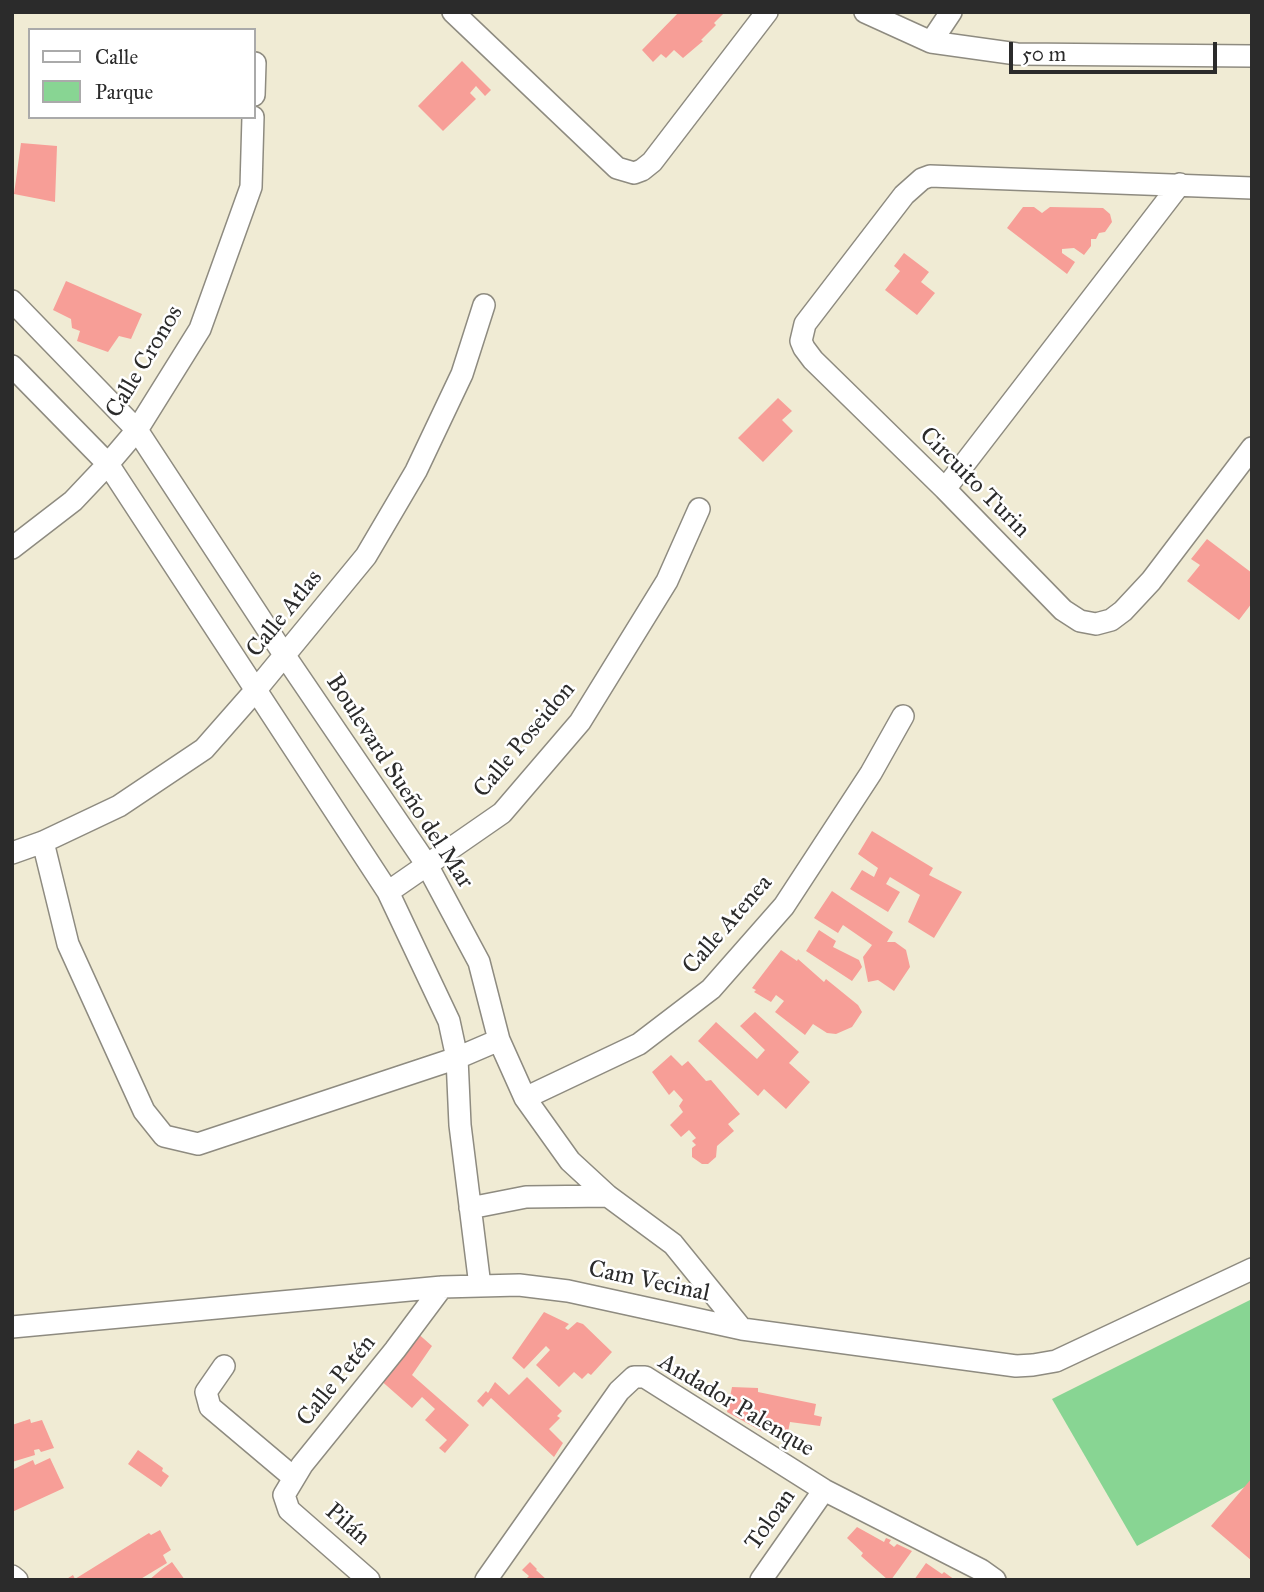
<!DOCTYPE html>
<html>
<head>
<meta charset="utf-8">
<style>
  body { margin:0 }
  #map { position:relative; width:1264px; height:1592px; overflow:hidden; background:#f0ebd4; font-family:"IM FELL Great Primer",serif }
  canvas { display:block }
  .frame { position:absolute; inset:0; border:14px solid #2b2b2b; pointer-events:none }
  .legend { position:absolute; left:28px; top:28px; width:228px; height:91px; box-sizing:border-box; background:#fff; border:2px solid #aaa; margin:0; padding:9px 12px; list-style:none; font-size:21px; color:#2b2b2b }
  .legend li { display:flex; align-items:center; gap:14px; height:35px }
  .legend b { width:35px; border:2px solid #aaa }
  .scale { position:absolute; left:1009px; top:42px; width:208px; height:32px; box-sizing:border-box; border:4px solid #2b2b2b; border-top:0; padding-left:9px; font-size:21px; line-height:24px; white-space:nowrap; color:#2b2b2b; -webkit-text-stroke:5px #fff; paint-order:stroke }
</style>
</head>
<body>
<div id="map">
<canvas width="1264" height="1592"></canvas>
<div class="frame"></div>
<ul class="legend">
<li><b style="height:9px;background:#fff"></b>Calle</li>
<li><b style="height:19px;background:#88d593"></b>Parque</li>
</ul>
<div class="scale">50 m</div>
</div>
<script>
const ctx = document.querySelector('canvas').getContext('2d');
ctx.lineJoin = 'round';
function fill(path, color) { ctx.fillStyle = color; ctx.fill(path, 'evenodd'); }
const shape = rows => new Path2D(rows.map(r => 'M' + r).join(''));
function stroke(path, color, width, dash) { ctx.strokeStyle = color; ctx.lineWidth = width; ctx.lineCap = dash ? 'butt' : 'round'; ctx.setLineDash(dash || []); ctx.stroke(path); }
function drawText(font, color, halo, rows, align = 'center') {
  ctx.font = font + ' "IM FELL Great Primer",serif'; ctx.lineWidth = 5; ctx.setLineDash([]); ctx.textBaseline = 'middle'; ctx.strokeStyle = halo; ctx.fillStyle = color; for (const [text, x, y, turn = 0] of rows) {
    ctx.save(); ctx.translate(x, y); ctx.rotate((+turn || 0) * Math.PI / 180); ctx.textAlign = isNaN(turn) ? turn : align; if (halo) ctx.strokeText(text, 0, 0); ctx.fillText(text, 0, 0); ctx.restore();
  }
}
const green = shape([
  [1252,1299,1252,1483,1137,1546,1052,1399]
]);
const building = shape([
  [679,12,725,12,714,23,716,25,701,40,703,41,683,58,674,50,666,58,661,54,653,62,642,50],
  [462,61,491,90,485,96,476,86,470,93,476,99,443,131,418,106],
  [21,143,57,146,55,202,14,194],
  [1023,207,1034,207,1042,213,1050,207,1103,208,1110,214,1112,222,1105,232,1099,233,1096,239,1091,239,1091,246,1084,255,1074,248,1062,249,1062,253,1075,262,1067,274,1007,228],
  [904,253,929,272,921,282,935,293,917,315,885,290,900,271,894,266],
  [66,281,142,314,131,339,119,336,108,352,77,341,80,331,72,328,71,319,53,310],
  [778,398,792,411,782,420,793,431,763,462,738,438],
  [1207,539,1252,573,1252,603,1239,620,1187,581,1200,565,1191,559],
  [872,831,933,868,929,875,962,892,934,938,908,922,920,895,890,877,886,884,900,892,888,912,850,889,862,870,874,877,878,868,858,854],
  [832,891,893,932,887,942,895,942,906,950,910,967,894,991,878,980,868,982,863,957,872,945,843,925,838,933,814,918],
  [819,930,836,941,833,947,859,960,862,967,852,981,806,951],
  [781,950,797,961,798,959,824,982,826,979,858,1005,862,1012,852,1027,836,1034,827,1033,813,1024,805,1035,775,1012,784,1001,776,995,771,1002,754,992,756,990,752,988],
  [755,1012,799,1052,789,1063,810,1082,786,1109,764,1089,758,1096,698,1041,716,1022,757,1059,765,1050,740,1026],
  [671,1055,682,1066,688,1061,706,1081,711,1080,740,1114,728,1124,734,1131,717,1146,716,1157,708,1164,702,1164,692,1157,692,1148,696,1145,692,1141,696,1138,689,1130,681,1137,670,1125,683,1112,679,1106,683,1100,674,1090,669,1095,652,1072],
  [544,1312,569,1324,565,1328,568,1330,577,1322,583,1324,612,1352,591,1375,588,1373,582,1379,574,1372,559,1387,536,1365,550,1350,546,1346,524,1369,512,1358],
  [415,1331,432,1346,412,1375,469,1425,445,1453,439,1448,447,1440,425,1420,435,1409,422,1397,412,1408,378,1378],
  [527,1377,562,1411,557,1416,560,1418,549,1429,563,1443,554,1457,491,1398,483,1407,477,1401,486,1391,488,1393,495,1382,509,1395],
  [732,1387,758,1388,758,1392,816,1404,814,1415,822,1417,820,1426,790,1422,788,1432,765,1428,763,1432,727,1412],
  [30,1419,31,1423,42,1420,54,1448,41,1452,39,1449,34,1450,35,1455,12,1462,12,1425],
  [138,1450,163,1468,162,1471,169,1476,161,1487,128,1464],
  [50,1458,64,1488,12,1512,12,1470,33,1460,35,1465],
  [1252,1478,1252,1561,1211,1526],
  [857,1527,884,1542,886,1538,891,1540,889,1543,894,1547,897,1544,912,1551,891,1580,888,1580,861,1556,863,1553,847,1538],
  [160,1530,171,1550,163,1555,167,1563,139,1580,65,1580,73,1575,75,1579,149,1533,151,1535],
  [172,1562,185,1580,149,1580,162,1569],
  [530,1562,537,1569,536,1570,547,1580,525,1580,529,1576,522,1570],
  [926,1563,942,1574,944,1572,955,1580,914,1580]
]);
const street = shape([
  [453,12,617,168,634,173,642,170,652,162,767,12],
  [865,12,931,42,1017,54,1252,56],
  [931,42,951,12],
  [254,95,255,63],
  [1252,188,930,176,922,179,904,195,805,324,801,341,804,348,813,360,945,489,1063,610,1080,621,1096,624,1111,620,1123,611,1151,581,1252,448],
  [12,301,137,430,285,656,427,865,479,962,499,1040,525,1098,570,1161,608,1196,673,1244,742,1329],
  [12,366,108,464,388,892,449,1021,457,1058,460,1125,480,1286],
  [945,489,1180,184],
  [12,548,73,501,108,464,137,430,200,329,251,187,253,117],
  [43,842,68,944,144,1111,164,1136,198,1144,457,1058,499,1040],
  [12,853,43,842,119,806,204,749,255,691,366,556,416,471,462,374,484,305],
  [388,892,502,813,580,722,667,581,699,509],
  [525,1098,639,1044,711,989,784,906,871,773,903,716],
  [470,1208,526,1197,608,1196],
  [12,1327,442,1287,519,1285,568,1291,742,1329,1016,1366,1033,1365,1056,1361,1252,1269],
  [224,1366,206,1392,210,1407,293,1477],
  [12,1576,17,1580],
  [369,1580,289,1510,284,1495,302,1465,395,1350,442,1287],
  [486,1580,619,1391,634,1377,645,1377,824,1490,981,1570,995,1580],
  [761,1580,824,1490]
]);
const streetNames = [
  ["Calle Cronos",145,362,-59],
  ["Circuito Turin",974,483,45],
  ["Calle Atlas",285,614,-51],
  ["Calle Poseidon",525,740,-50],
  ["Boulevard Sueño del Mar",399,782,57],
  ["Calle Atenea",728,925,-49],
  ["Cam Vecinal",649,1282,12],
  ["Calle Petén",337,1381,-51],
  ["Andador Palenque",736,1406,31],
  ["Toloan",771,1520,-55],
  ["Pilán",347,1525,41]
];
fill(green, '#88d593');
fill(building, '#f79e97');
stroke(street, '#8e8b80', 24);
stroke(street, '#fff', 21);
drawText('24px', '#2b2b2b', '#fff', streetNames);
</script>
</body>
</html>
